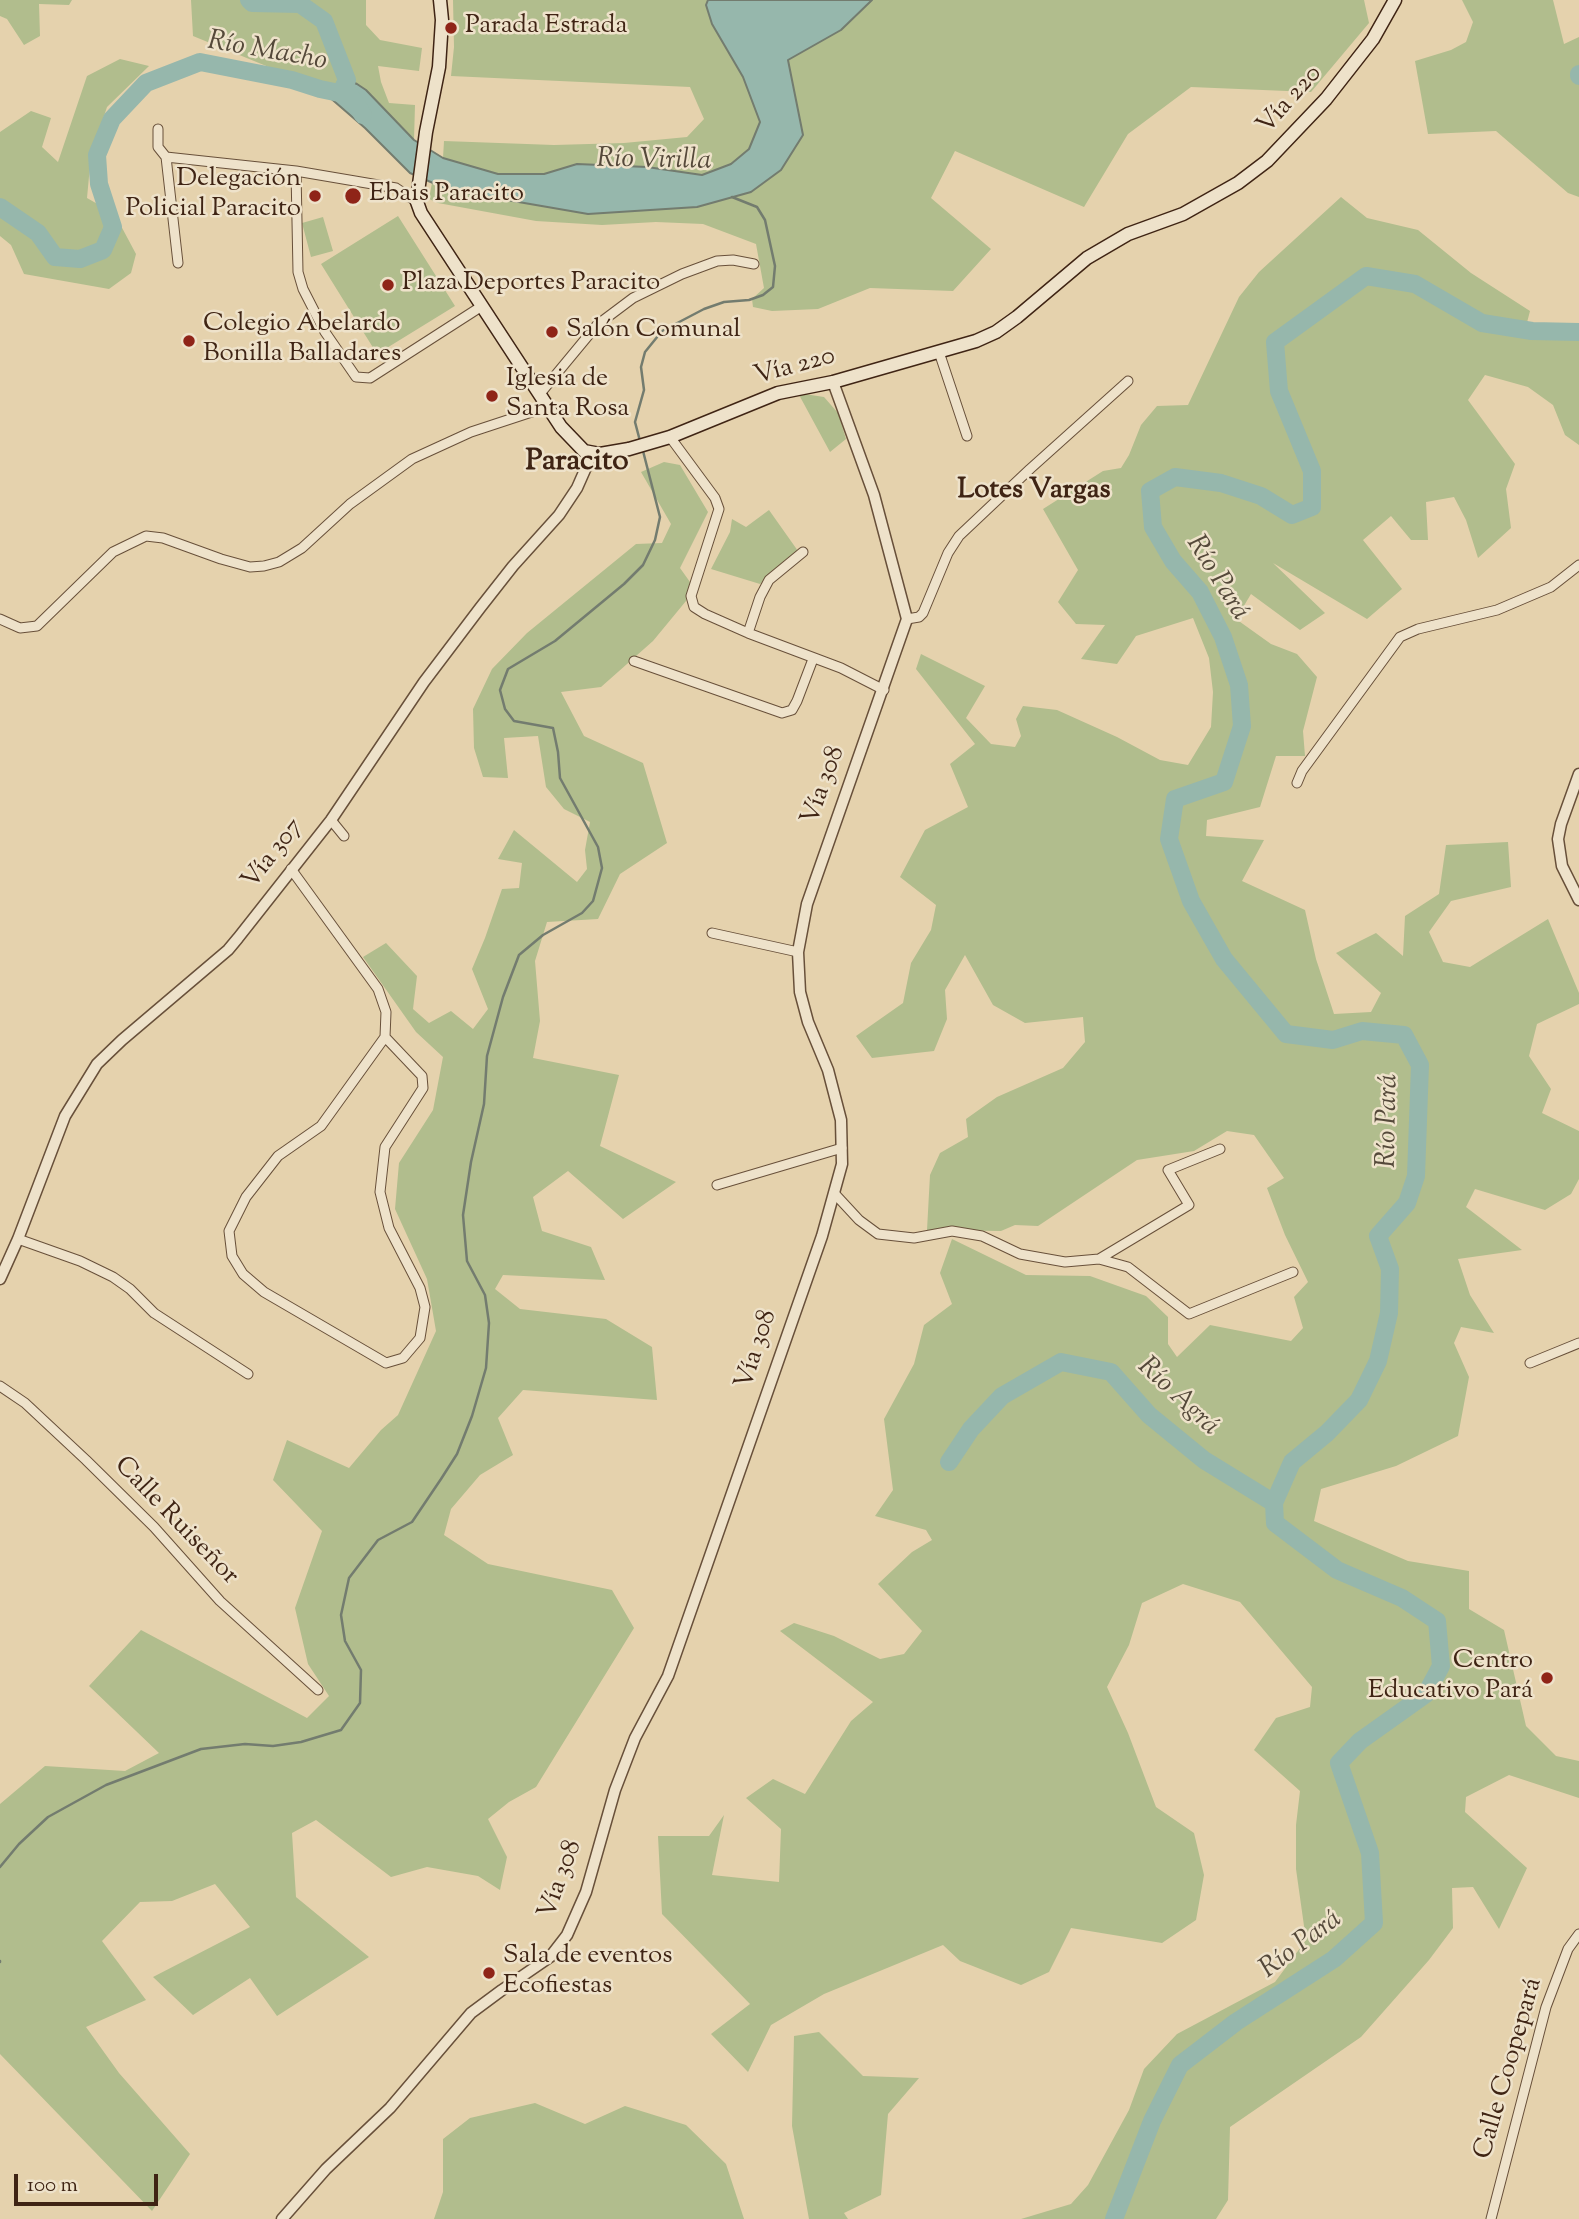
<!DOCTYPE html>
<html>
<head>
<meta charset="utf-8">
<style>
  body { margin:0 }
  #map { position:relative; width:1579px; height:2219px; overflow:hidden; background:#e5d2ad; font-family:"Sorts Mill Goudy",serif }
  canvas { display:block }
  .scale { position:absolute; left:14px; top:2174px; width:144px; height:32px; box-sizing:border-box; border:4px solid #3f2414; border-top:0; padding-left:9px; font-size:21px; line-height:24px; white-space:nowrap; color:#3f2414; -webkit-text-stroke:5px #eee2ca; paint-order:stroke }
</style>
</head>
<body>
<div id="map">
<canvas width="1579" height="2219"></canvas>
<div class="scale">100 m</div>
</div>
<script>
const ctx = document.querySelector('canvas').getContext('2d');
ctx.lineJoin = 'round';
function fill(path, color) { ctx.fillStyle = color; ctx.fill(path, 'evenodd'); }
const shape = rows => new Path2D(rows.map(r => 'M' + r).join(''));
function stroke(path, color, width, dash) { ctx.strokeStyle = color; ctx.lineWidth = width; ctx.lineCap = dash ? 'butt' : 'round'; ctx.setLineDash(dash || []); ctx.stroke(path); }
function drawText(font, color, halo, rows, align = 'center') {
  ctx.font = font + ' "Sorts Mill Goudy",serif'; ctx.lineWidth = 5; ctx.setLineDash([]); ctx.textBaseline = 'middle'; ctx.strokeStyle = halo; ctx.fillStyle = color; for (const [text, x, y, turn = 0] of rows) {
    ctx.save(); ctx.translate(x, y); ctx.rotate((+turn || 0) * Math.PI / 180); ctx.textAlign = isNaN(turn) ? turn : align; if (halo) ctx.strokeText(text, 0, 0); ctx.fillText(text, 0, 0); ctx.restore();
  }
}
const green = shape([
  [0,0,72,0,69,5,39,4,40,36,24,45,7,19,0,16],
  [191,0,366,0,366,25,380,40,422,48,419,71,378,66,381,82,389,103,415,105,414,140,366,90,344,86,347,94,320,88,193,36],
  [453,0,708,0,706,5,712,24,743,77,760,122,749,149,731,164,702,175,647,167,577,164,544,174,498,174,443,158,444,141,554,145,624,143,687,137,704,119,690,87,451,76,454,47],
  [872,0,1364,0,1369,23,1311,92,1191,87,1128,134,1084,207,955,151,931,198,991,249,953,291,870,288,818,309,772,311,753,307,752,299,764,288,756,244,703,224,656,222,602,225,536,221,438,203,429,199,432,183,450,190,588,214,697,207,803,135,787,60,841,30],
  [1462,0,1553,0,1564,44,1579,37,1579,197,1568,193,1496,131,1428,134,1415,61,1451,50,1466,42,1473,22],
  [120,59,149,66,107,107,91,155,87,198,108,210,120,224,136,254,131,273,109,289,24,274,11,245,0,236,0,132,31,111,51,118,42,147,58,162,87,76],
  [1341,197,1367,218,1418,230,1471,273,1530,311,1524,334,1579,328,1579,445,1565,435,1553,405,1528,387,1485,375,1468,400,1515,464,1506,489,1511,528,1478,558,1466,520,1454,497,1426,502,1428,540,1411,540,1391,516,1363,540,1402,589,1367,619,1273,563,1325,613,1300,630,1251,594,1236,619,1271,644,1297,654,1317,677,1303,731,1305,756,1276,756,1260,807,1207,820,1206,836,1264,840,1242,881,1305,910,1316,959,1334,1014,1371,1012,1381,993,1336,953,1376,933,1403,956,1405,916,1439,894,1446,845,1508,842,1511,887,1451,901,1429,932,1443,962,1470,967,1548,919,1579,993,1579,1004,1537,1024,1529,1056,1551,1089,1542,1113,1579,1131,1579,1179,1571,1194,1545,1210,1475,1189,1466,1207,1522,1250,1458,1259,1470,1295,1494,1333,1461,1327,1454,1343,1469,1377,1458,1436,1396,1466,1321,1489,1314,1521,1408,1561,1469,1571,1469,1609,1504,1630,1526,1726,1556,1756,1579,1761,1579,1798,1509,1775,1466,1797,1465,1812,1527,1868,1499,1929,1473,1887,1452,1888,1453,1928,1429,1960,1361,2037,1230,2127,1228,2200,1216,2219,1021,2219,1071,2204,1088,2185,1129,2110,1144,2069,1177,2034,1275,1982,1306,1940,1296,1869,1296,1825,1300,1791,1254,1750,1276,1718,1310,1707,1312,1687,1240,1602,1183,1584,1142,1603,1129,1645,1107,1687,1128,1733,1156,1807,1194,1833,1204,1875,1196,1920,1162,1943,1071,1928,1049,1972,1021,1985,960,1961,943,1945,824,1994,771,2025,748,2072,711,2034,750,2004,662,1914,658,1836,709,1836,724,1815,712,1875,779,1882,781,1829,746,1798,773,1779,805,1794,851,1721,873,1702,780,1631,794,1623,834,1636,880,1659,904,1654,922,1631,878,1584,912,1552,932,1540,926,1530,875,1516,893,1490,884,1419,914,1364,924,1325,952,1304,940,1273,952,1239,1026,1275,1090,1276,1146,1296,1168,1317,1168,1344,1177,1357,1210,1325,1291,1341,1303,1328,1294,1297,1308,1282,1285,1235,1267,1188,1284,1178,1254,1135,1227,1131,1194,1151,1137,1160,1038,1226,1015,1225,1001,1231,927,1230,930,1175,940,1153,968,1137,966,1119,997,1097,1063,1068,1085,1042,1083,1017,1025,1023,993,1005,965,955,945,990,947,1019,934,1051,872,1058,856,1036,903,1003,911,963,931,930,936,905,900,877,925,830,968,807,950,764,975,744,916,669,921,654,985,686,966,718,991,744,1015,747,1021,736,1016,719,1023,706,1057,710,1117,737,1160,760,1188,765,1211,727,1213,692,1209,658,1193,618,1136,636,1117,664,1081,659,1105,625,1076,624,1058,602,1078,570,1043,509,1103,471,1121,468,1129,455,1141,425,1157,406,1188,405,1239,297,1259,272],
  [398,216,455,306,377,354,321,264],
  [323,217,333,251,311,257,302,223],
  [798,393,824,397,838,413,846,439,830,452],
  [664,462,680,465,708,512,680,568,690,582,686,601,653,641,601,687,561,692,584,736,643,763,667,843,620,874,598,919,547,922,535,961,540,1021,533,1058,619,1075,600,1146,676,1182,623,1219,568,1171,533,1197,542,1231,591,1247,605,1280,503,1275,495,1289,520,1309,606,1319,652,1347,657,1400,523,1390,498,1418,513,1455,480,1475,451,1509,444,1535,488,1564,612,1590,634,1628,536,1787,509,1802,488,1819,507,1857,500,1890,478,1876,427,1867,391,1877,316,1820,292,1833,296,1897,369,1957,277,2016,250,1978,193,2015,153,1977,250,1927,215,1884,172,1901,140,1902,102,1941,146,2000,86,2027,119,2073,190,2154,152,2211,0,2054,0,1804,45,1766,125,1771,159,1753,89,1686,141,1630,307,1718,329,1696,308,1664,295,1608,322,1531,273,1480,287,1440,349,1468,381,1430,398,1415,436,1331,427,1279,395,1209,399,1163,433,1110,443,1057,416,1032,363,957,386,943,417,976,413,1009,429,1023,451,1011,473,1029,488,1009,472,969,485,938,502,889,519,888,522,863,498,859,514,830,577,882,587,869,585,850,590,822,564,809,546,787,538,736,504,738,508,778,483,777,474,748,473,709,492,669,527,633,636,544,662,543,671,524,641,472],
  [769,510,798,551,760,584,711,569,730,532,732,519,746,527],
  [819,2032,863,2076,919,2078,888,2114,881,2195,844,2213,848,2219,809,2219,792,2126,794,2036],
  [535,2103,585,2124,625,2106,686,2125,726,2164,744,2219,434,2219,443,2192,443,2139,470,2118]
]);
const water = shape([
  [708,0,872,0,841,30,788,60,803,135,781,170,751,192,697,207,588,214,449,190,410,173,365,128,320,89,348,95,344,86,347,80,357,84,366,90,414,140,443,158,498,174,544,174,577,164,647,167,702,175,731,164,749,149,760,122,743,77,712,24,706,5,708,0]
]);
const stream = shape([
  [640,441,635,422,644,390,641,367,645,352,662,331,704,309,724,302,749,300,763,295,773,287,775,266,765,220,757,207,732,197],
  [0,1867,19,1844,48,1817,106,1785,201,1749,245,1744,273,1746,301,1742,341,1730,360,1703,361,1670,345,1641,341,1615,349,1578,378,1540,412,1522,441,1479,457,1454,472,1416,486,1368,489,1323,485,1295,467,1261,463,1215,471,1162,484,1104,487,1056,503,997,519,955,543,935,582,913,593,901,602,868,598,847,560,778,558,752,553,728,514,721,505,709,500,690,508,669,555,641,624,584,643,565,655,540,660,517,643,451],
  [0,1961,0,1962]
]);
const river = shape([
  [249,0,252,3,300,4,324,21,347,80,344,86,363,115],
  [1579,74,1579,76],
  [0,207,38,233,55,257,80,259,103,250,113,227,99,184,97,155,112,119,146,83,200,62,292,80,320,89,349,95],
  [949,1462,971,1429,1002,1396,1061,1362,1111,1372,1149,1415,1204,1460,1274,1503],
  [1114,2219,1152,2121,1180,2065,1236,2022,1334,1959,1374,1923,1370,1853,1339,1763,1360,1741,1426,1694,1441,1666,1437,1621,1402,1598,1337,1570,1275,1523,1274,1503,1292,1462,1327,1433,1359,1400,1378,1361,1389,1313,1390,1269,1378,1236,1407,1203,1416,1176,1420,1065,1404,1035,1362,1031,1333,1040,1286,1034,1224,959,1191,901,1169,839,1175,799,1224,782,1242,726,1239,685,1223,637,1200,592,1173,561,1153,527,1150,491,1175,477,1221,483,1261,496,1292,515,1312,507,1312,471,1279,391,1275,342,1366,276,1415,284,1482,323,1532,331,1579,332]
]);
const minor = shape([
  [158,129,158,147,166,157],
  [166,157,296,171,396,188,417,202],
  [166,157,178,263],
  [296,171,298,272,303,289,325,332,356,377,370,378,482,306],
  [939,352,967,436],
  [539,395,597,325,633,298,682,274,717,261,733,260,754,264],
  [670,437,715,498,719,509,691,596,694,607,705,614,748,633,841,668,884,690],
  [0,619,20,628,37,626,113,552,146,536,163,538,221,559,250,567,264,566,279,562,302,548,350,504,412,459,471,432,547,407],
  [907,619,919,617,923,613,948,553,959,536,1030,469,1128,381],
  [748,633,760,597,769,580,803,552],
  [634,661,782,713,792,710,797,701,813,659],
  [1297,783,1302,771,1400,637,1418,629,1497,610,1551,587,1579,565],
  [331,820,344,836],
  [291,869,378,989,386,1012,385,1037,321,1126,278,1156,246,1197,229,1231,232,1256,243,1274,264,1292,386,1363,403,1358,420,1338,425,1307,420,1288,389,1228,380,1192,385,1147,423,1088,422,1076,385,1037],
  [712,933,798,952],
  [717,1185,842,1148],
  [834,1193,859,1220,878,1234,914,1238,952,1231,982,1236,1020,1254,1065,1262,1099,1259,1128,1267,1189,1314,1293,1272],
  [18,1239,80,1261,113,1277,130,1289,154,1313,248,1374],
  [1099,1259,1189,1205,1168,1170,1220,1149],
  [1530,1363,1579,1343],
  [0,1386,25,1403,86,1460,154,1527,220,1601,318,1690],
  [1491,2219,1546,2007,1568,1949,1579,1934]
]);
const tertiary = shape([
  [1579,774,1561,824,1558,839,1562,866,1579,900],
  [0,1279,18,1239,65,1116,97,1064,122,1040,228,950,238,938,331,820,424,682,480,608,513,566,559,515,577,488,592,454],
  [282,2219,326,2169,390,2108,471,2013,502,1990,550,1957,567,1935,586,1892,615,1790,635,1738,668,1676,822,1236,842,1164,841,1120,828,1070,808,1022,800,992,798,952,807,904,907,619,874,495,833,382]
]);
const secondary = shape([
  [440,0,442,20,439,67,426,132,418,192,417,202,421,213,561,427,584,451,600,454,629,449,670,437,778,393,833,382,976,341,996,332,1017,317,1087,258,1128,234,1183,214,1238,183,1267,161,1326,99,1373,39,1395,0]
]);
const markers = [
  [451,28,7,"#8f2418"],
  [315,196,7,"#8f2418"],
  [353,196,9,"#8f2418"],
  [388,285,7,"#8f2418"],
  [552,332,7,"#8f2418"],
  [189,341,7,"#8f2418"],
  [492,396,7,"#8f2418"],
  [1547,1678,7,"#8f2418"],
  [489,1973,7,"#8f2418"]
];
const poiNames = [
  ["Parada Estrada",465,28],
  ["Delegación",301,181,"right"],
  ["Policial Paracito",301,211,"right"],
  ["Ebais Paracito",369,196],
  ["Plaza Deportes Paracito",402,285],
  ["Colegio Abelardo",203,326],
  ["Bonilla Balladares",203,356],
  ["Salón Comunal",566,332],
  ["Iglesia de",506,381],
  ["Santa Rosa",506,411],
  ["Centro",1533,1663,"right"],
  ["Educativo Pará",1533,1693,"right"],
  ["Sala de eventos",503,1958],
  ["Ecofiestas",503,1988]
];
const streetNames = [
  ["Vía 220",1291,101,-48],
  ["Vía 220",795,368,-15],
  ["Vía 308",825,786,-70],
  ["Vía 307",274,855,-52],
  ["Vía 308",758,1350,-72],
  ["Calle Ruiseñor",175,1522,46],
  ["Vía 308",562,1880,-70],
  ["Calle Coopepará",1510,2069,-74]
];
const waterNames = [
  ["Río Macho",267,53,10],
  ["Río Virilla",654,162,1],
  ["Río Pará",1216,579,58],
  ["Río Pará",1390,1121,-89],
  ["Río Agrá",1177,1398,43],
  ["Río Pará",1302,1946,-37]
];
const neighbourhoodNames = [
  ["Lotes Vargas",1034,492]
];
const quarterNames = [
  ["Paracito",577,464]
];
fill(green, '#b1bd8d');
fill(water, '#96b7ac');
stroke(water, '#737c6f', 2);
stroke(stream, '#737c6f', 2.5);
stroke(river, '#96b7ac', 18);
stroke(minor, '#68503a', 11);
stroke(tertiary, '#68503a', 13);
stroke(secondary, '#3f2414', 15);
stroke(minor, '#eee2ca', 9);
stroke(tertiary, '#eee2ca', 10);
stroke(secondary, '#eee2ca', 12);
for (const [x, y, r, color] of markers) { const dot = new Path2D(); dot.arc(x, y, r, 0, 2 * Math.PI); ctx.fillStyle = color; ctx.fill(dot); stroke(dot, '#eee2ca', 2.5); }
drawText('26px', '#3f2414', '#eee2ca', poiNames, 'left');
drawText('26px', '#3f2414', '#eee2ca', streetNames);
drawText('italic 28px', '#55493a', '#eee2ca', waterNames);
drawText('bold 28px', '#3f2414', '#eee2ca', neighbourhoodNames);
drawText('bold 30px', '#3f2414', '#eee2ca', quarterNames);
</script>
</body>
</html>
